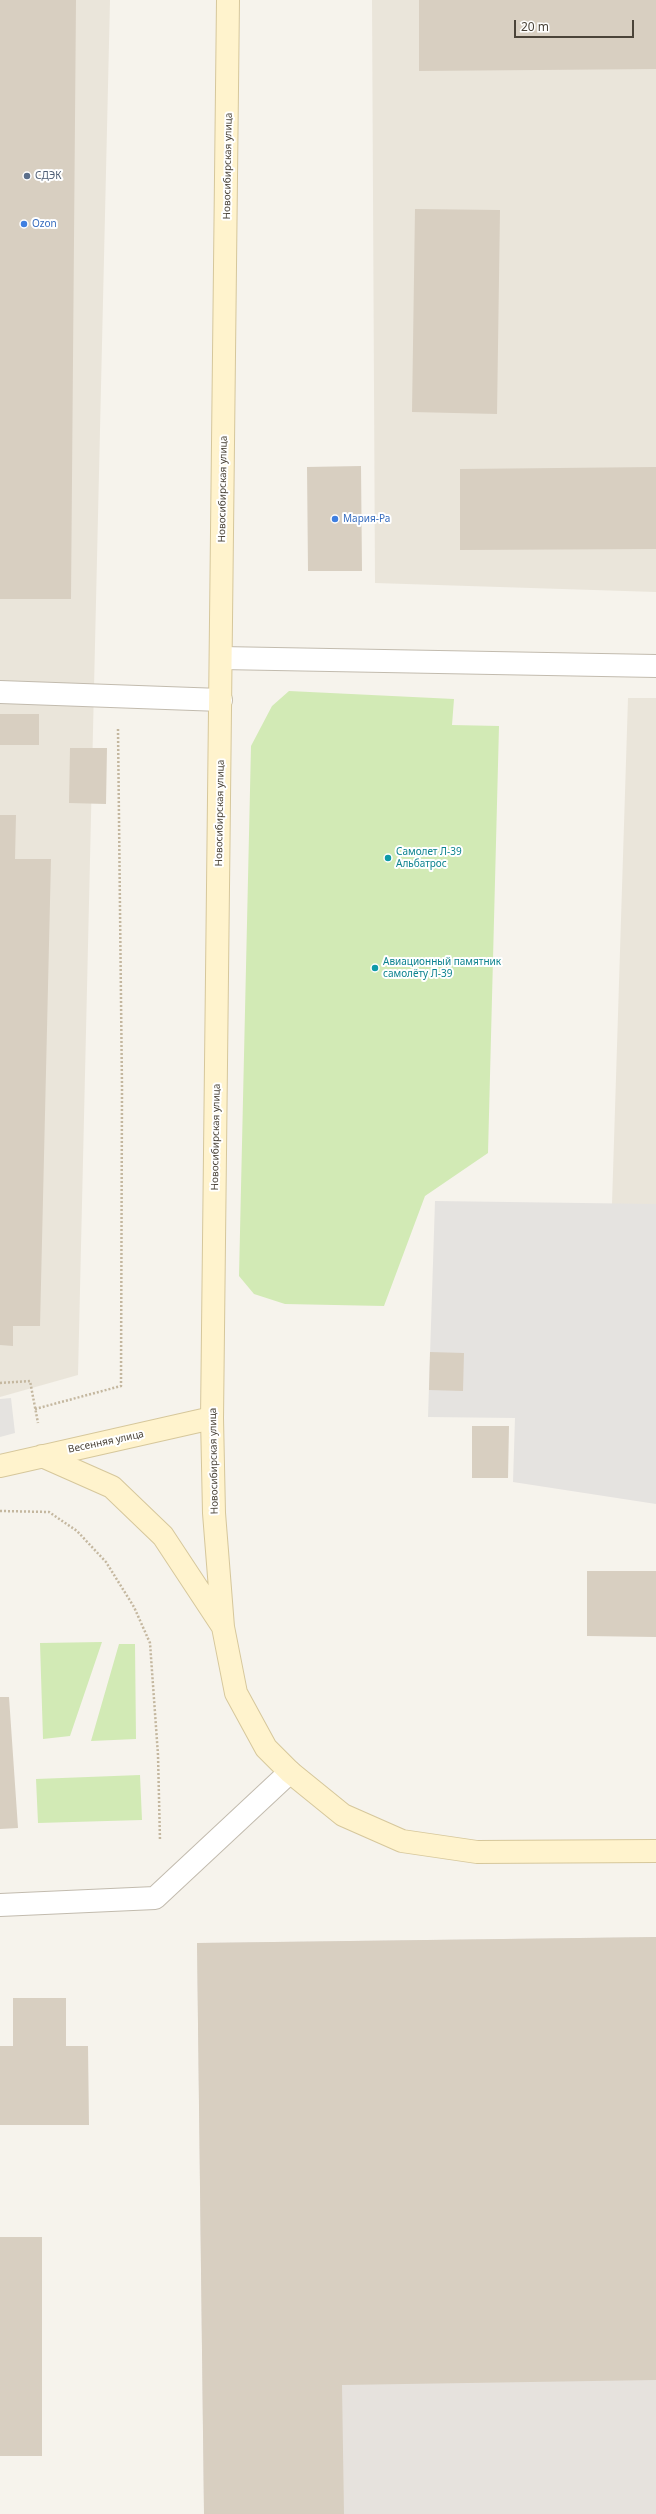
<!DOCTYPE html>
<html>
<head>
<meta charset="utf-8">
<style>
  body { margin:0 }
  #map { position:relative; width:656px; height:2514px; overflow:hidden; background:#f6f3ec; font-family:"Noto Sans",sans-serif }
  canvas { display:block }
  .scale { position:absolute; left:514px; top:20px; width:120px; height:18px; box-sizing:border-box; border:2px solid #4b4439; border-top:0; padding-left:5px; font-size:12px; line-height:14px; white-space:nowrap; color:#4b4439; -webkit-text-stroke:3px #fff; paint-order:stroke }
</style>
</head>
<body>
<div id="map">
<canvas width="656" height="2514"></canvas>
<div class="scale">20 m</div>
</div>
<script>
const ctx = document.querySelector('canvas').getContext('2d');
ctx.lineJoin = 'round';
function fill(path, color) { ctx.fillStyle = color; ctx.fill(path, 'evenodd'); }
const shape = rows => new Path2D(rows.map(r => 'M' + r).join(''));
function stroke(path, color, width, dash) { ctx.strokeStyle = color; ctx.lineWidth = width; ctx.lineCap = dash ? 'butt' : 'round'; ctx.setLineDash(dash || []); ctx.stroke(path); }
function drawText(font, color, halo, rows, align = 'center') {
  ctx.font = font + ' "Noto Sans",sans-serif'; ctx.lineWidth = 4; ctx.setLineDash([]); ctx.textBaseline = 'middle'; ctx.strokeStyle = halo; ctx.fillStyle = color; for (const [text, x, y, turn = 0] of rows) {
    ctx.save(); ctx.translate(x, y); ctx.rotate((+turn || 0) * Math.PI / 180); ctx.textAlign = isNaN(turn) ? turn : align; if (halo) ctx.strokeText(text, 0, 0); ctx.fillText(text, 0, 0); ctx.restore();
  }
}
const residential = shape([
  [0,0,110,0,78,1375,0,1397],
  [372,0,656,0,656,592,375,583],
  [628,698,656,698,656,1204,612,1204]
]);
const industrial = shape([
  [656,1937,656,2514,204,2514,197,1943]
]);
const green = shape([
  [289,691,454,699,452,725,499,726,488,1153,425,1196,384,1306,285,1304,254,1294,239,1276,251,746,272,706],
  [102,1642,70,1736,43,1739,40,1643],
  [119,1644,135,1644,136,1739,91,1741],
  [140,1775,142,1820,38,1823,36,1779]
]);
const parking = shape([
  [435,1201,656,1204,656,1504,513,1482,515,1418,428,1417],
  [11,1398,15,1433,0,1437,0,1399]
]);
const building = shape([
  [0,0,76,0,71,599,0,599],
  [419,0,656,0,656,69,419,71],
  [415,209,500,210,497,414,412,412],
  [361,466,362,571,308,571,307,467],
  [656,467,656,549,460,550,460,469],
  [0,714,39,714,39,745,0,745],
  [70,748,107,748,106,804,69,803],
  [0,815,16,815,15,859,51,859,40,1326,13,1326,13,1346,0,1345],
  [430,1352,464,1353,463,1391,429,1390],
  [472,1426,509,1426,508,1478,472,1478],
  [587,1571,656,1571,656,1637,587,1636],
  [0,1697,9,1697,18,1828,0,1829],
  [656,1937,656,2380,342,2385,344,2514,204,2514,197,1943],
  [13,1998,66,1998,66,2046,88,2046,89,2125,0,2125,0,2046,13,2046],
  [0,2237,42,2237,42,2456,0,2456]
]);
const path = shape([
  [0,1383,30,1381,38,1423],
  [35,1409,121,1386,122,1088,118,729],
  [0,1511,49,1512,77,1531,106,1562,134,1607,150,1643,158,1755,160,1841]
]);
const lane = shape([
  [0,692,221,700],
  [0,1905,155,1898,290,1772]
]);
const street = shape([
  [221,658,656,666]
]);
const secondary = shape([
  [42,1456,112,1487,163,1536,223,1627,236,1693,266,1748,290,1772,343,1815,402,1841,477,1852,656,1851],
  [0,1466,212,1418],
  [223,1627,214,1513,212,1418,228,0]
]);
const markers = [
  [27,176,4,"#5c6f8a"],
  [24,224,4,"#3f7fe0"],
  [335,519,4,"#3f7fe0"],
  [388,858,4,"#0f9aa8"],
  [375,968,4,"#0f9aa8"]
];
const streetNames = [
  ["Новосибирская улица",228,166,-89],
  ["Новосибирская улица",223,489,-89],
  ["Новосибирская улица",220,813,-89],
  ["Новосибирская улица",216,1137,-89],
  ["Весенняя улица",106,1442,-12],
  ["Новосибирская улица",214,1461,-91]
];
const serviceNames = [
  ["СДЭК",35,176]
];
const shopNames = [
  ["Ozon",32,224],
  ["Мария-Ра",343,519]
];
const cultureNames = [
  ["Самолет Л-39",396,852],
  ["Альбатрос",396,864],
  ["Авиационный памятник",383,962],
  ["самолёту Л-39",383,974]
];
fill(residential, '#eae5da');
fill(industrial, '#e6e2dd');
fill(green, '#d2eab5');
fill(parking, '#e5e3e0');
fill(building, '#d8cfc1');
stroke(lane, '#c2bbae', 24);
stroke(street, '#c2bbae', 24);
stroke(secondary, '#d6c79b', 24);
stroke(path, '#c4b79f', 2.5, [2, 2]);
stroke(lane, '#fff', 22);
stroke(street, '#fff', 22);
stroke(secondary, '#fff3cd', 22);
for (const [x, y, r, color] of markers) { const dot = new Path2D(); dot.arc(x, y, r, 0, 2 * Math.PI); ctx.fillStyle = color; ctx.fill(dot); stroke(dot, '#fff', 1.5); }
drawText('10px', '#4b4439', '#fff', streetNames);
drawText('10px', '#4e5e75', '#fff', serviceNames, 'left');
drawText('10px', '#366cbe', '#fff', shopNames, 'left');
drawText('10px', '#0d838f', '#fff', cultureNames, 'left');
</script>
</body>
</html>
